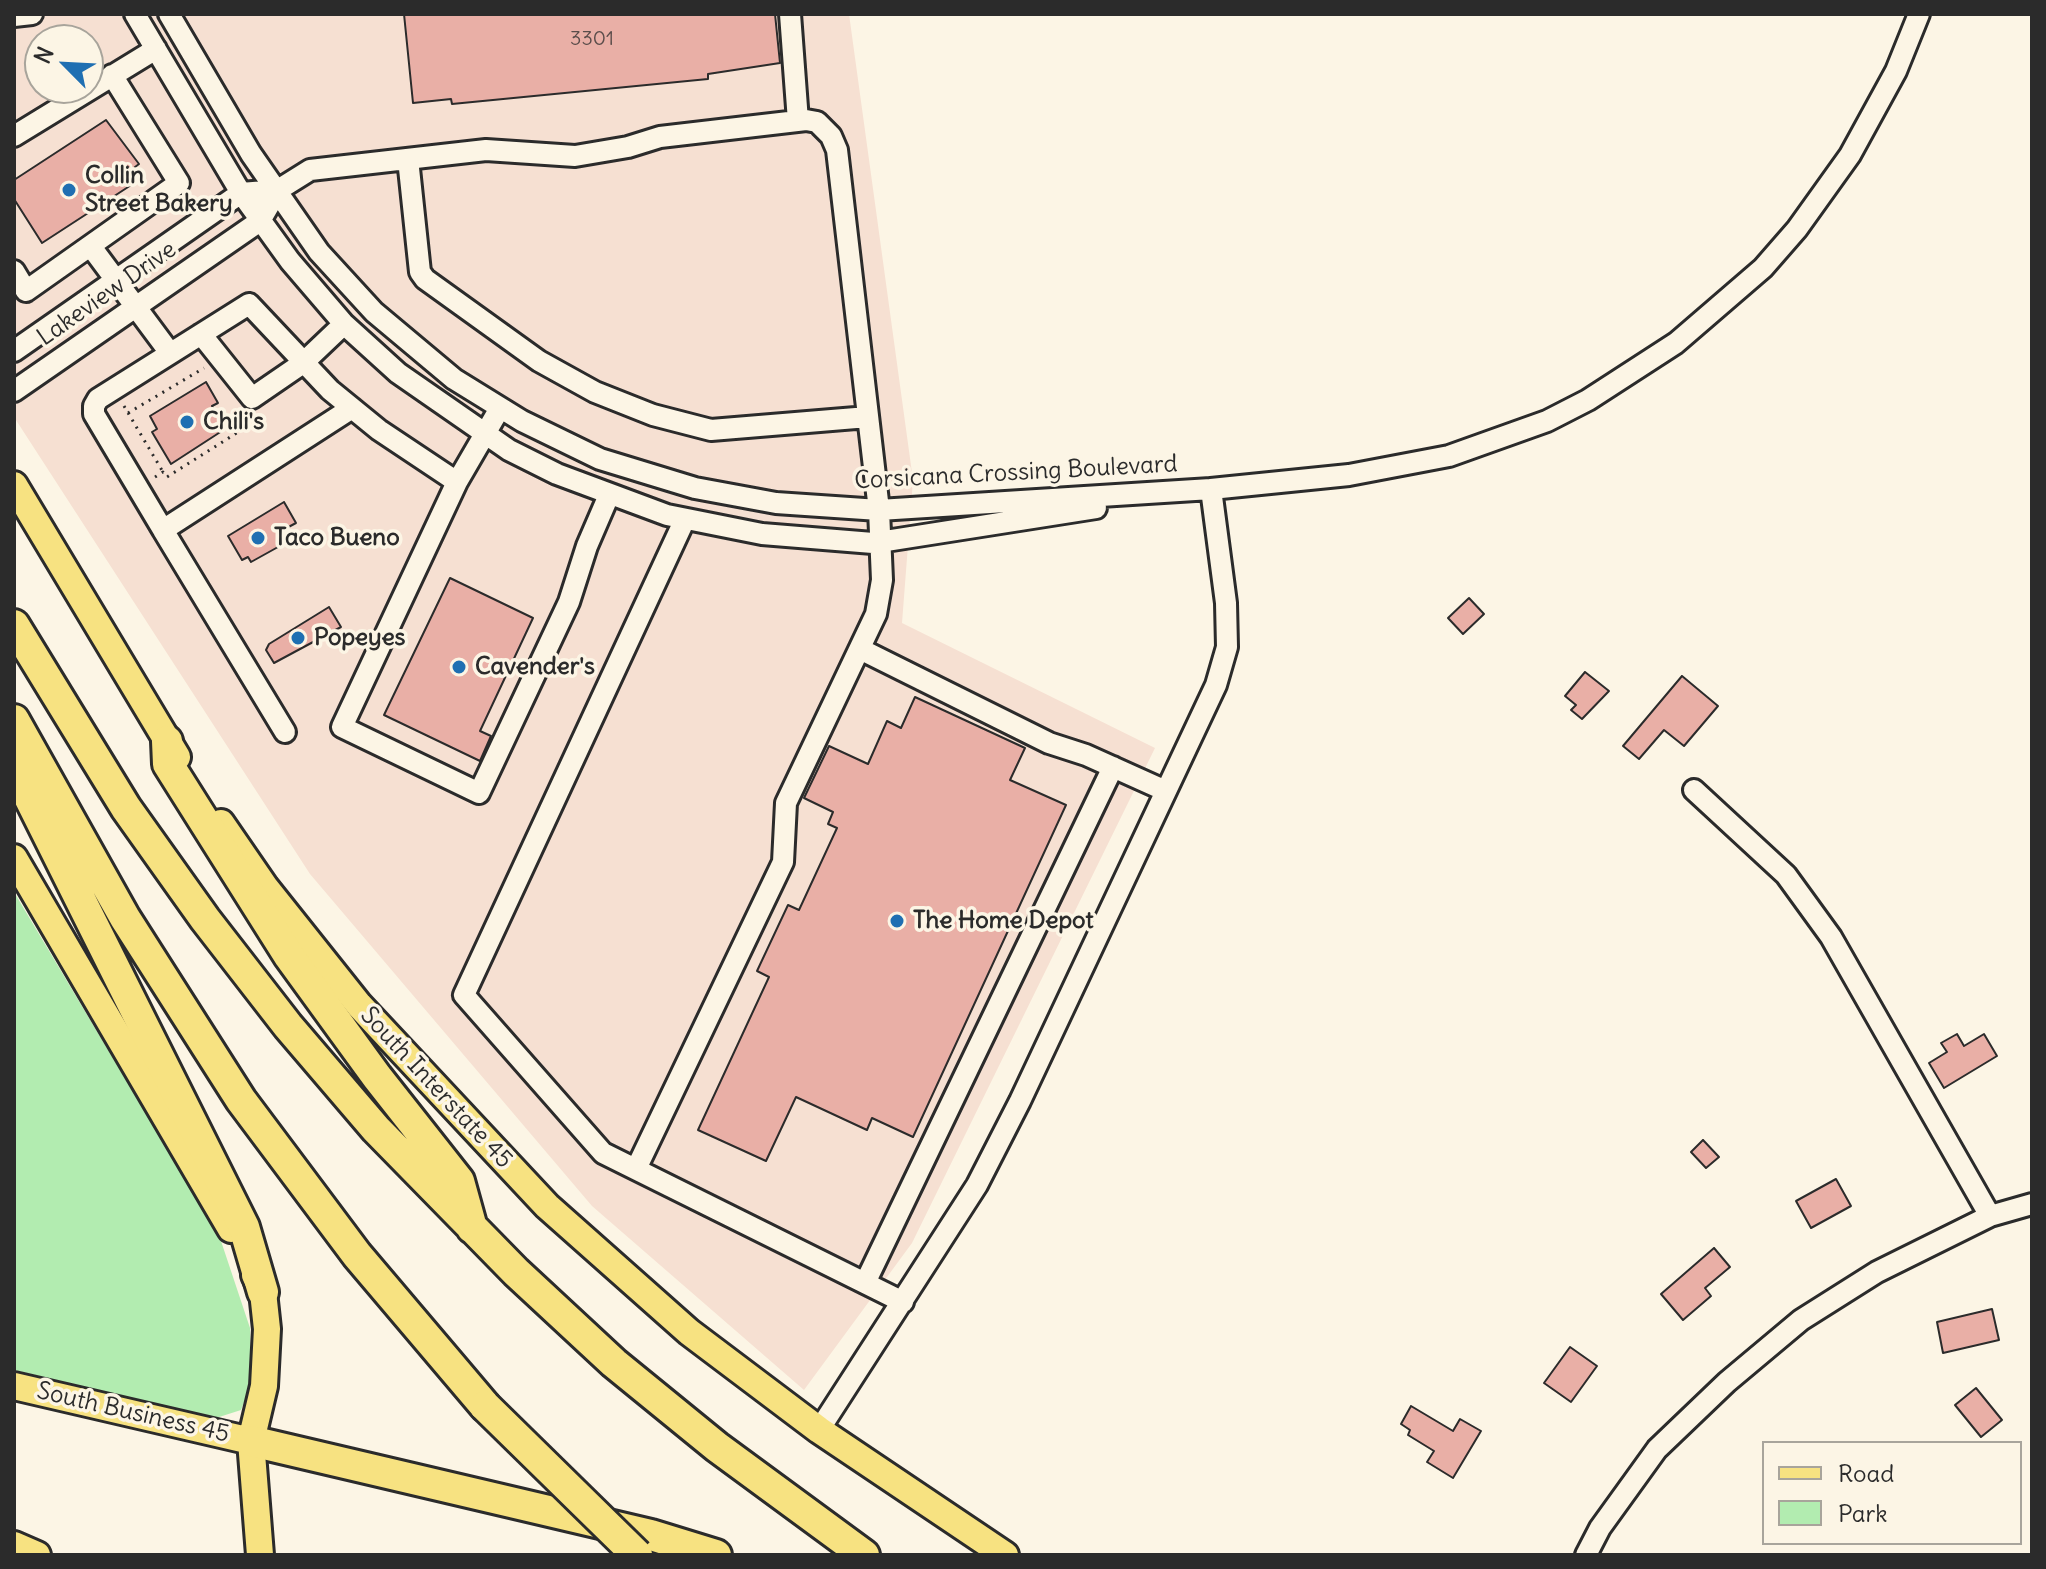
<!DOCTYPE html>
<html>
<head>
<meta charset="utf-8">
<style>
  body { margin:0 }
  #map { position:relative; width:2046px; height:1569px; overflow:hidden; background:#fcf5e5; font-family:Delius,sans-serif }
  canvas { display:block }
  .frame { position:absolute; inset:0; border:16px solid #2b2b2b; pointer-events:none }
  .legend { position:absolute; left:1762px; top:1441px; width:260px; height:104px; box-sizing:border-box; background:#fcf5e5; border:2px solid #a8a49b; margin:0; padding:10px 14px; list-style:none; font-size:24px; color:#2b2b2b }
  .legend li { display:flex; align-items:center; gap:16px; height:40px }
  .legend b { width:40px; border:2px solid #a8a49b }
  .north { position:absolute; left:24px; top:24px; width:80px; height:80px; box-sizing:border-box; background:#fcf5e5; border:2px solid #a8a49b; border-radius:50%; rotate:294deg; font-size:22px; font-weight:700; line-height:32px; text-align:center; color:#2b2b2b }
  .north::after { content:''; display:block; margin:auto; width:28px; height:36px; background:#1f6fb2; clip-path:polygon(50% 0,100% 100%,50% 72%,0 100%) }
</style>
</head>
<body>
<div id="map">
<canvas width="2046" height="1569"></canvas>
<div class="frame"></div>
<ul class="legend">
<li><b style="height:10px;background:#f7e281"></b>Road</li>
<li><b style="height:22px;background:#b2ecb0"></b>Park</li>
</ul>
<div class="north">N</div>
</div>
<script>
const ctx = document.querySelector('canvas').getContext('2d');
ctx.lineJoin = 'round';
function fill(path, color) { ctx.fillStyle = color; ctx.fill(path, 'evenodd'); }
const shape = rows => new Path2D(rows.map(r => 'M' + r).join(''));
function stroke(path, color, width, dash) { ctx.strokeStyle = color; ctx.lineWidth = width; ctx.lineCap = dash ? 'butt' : 'round'; ctx.setLineDash(dash || []); ctx.stroke(path); }
function drawText(font, color, halo, rows, align = 'center') {
  ctx.font = font + ' Delius,sans-serif'; ctx.lineWidth = 7; ctx.setLineDash([]); ctx.textBaseline = 'middle'; ctx.strokeStyle = halo; ctx.fillStyle = color; for (const [text, x, y, turn = 0] of rows) {
    ctx.save(); ctx.translate(x, y); ctx.rotate((+turn || 0) * Math.PI / 180); ctx.textAlign = isNaN(turn) ? turn : align; if (halo) ctx.strokeText(text, 0, 0); ctx.fillText(text, 0, 0); ctx.restore();
  }
}
const built = shape([
  [14,14,849,14,913,480,902,623,1155,748,912,1243,804,1390,592,1206,310,874,14,417],
  [40,40,88,40,88,88,40,88]
]);
const green = shape([
  [14,892,220,1238,250,1328,251,1384,241,1410,216,1418,14,1370]
]);
const building = shape([
  [404,14,775,14,780,63,708,74,708,79,452,104,451,99,413,103,404,14],
  [106,120,139,164,135,167,142,178,42,243,14,199,14,180,106,120],
  [206,382,218,403,212,406,225,429,171,464,152,432,157,429,150,416,206,382],
  [284,502,296,523,281,531,287,542,251,562,248,557,242,560,228,536,284,502],
  [450,578,533,618,480,731,491,736,480,761,384,715,450,578],
  [1469,598,1484,614,1463,634,1448,618,1469,598],
  [329,607,341,627,274,663,266,650,269,644,329,607],
  [1585,672,1609,691,1582,719,1571,710,1576,705,1565,696,1585,672],
  [1682,676,1718,706,1684,746,1664,730,1639,759,1623,746,1682,676],
  [915,697,1025,748,1010,780,1066,805,913,1137,872,1118,867,1130,796,1097,766,1161,698,1130,769,977,757,971,788,905,799,910,837,828,828,824,833,812,804,798,829,746,868,764,887,721,901,728,915,697],
  [1957,1034,1964,1046,1984,1034,1997,1056,1944,1088,1929,1063,1947,1052,1941,1043,1957,1034],
  [1703,1140,1719,1157,1706,1168,1691,1152,1703,1140],
  [1836,1179,1851,1206,1811,1228,1796,1201,1836,1179],
  [1714,1248,1730,1267,1705,1288,1711,1296,1683,1320,1661,1294,1714,1248],
  [1992,1309,1999,1340,1943,1353,1937,1322,1992,1309],
  [1570,1347,1597,1366,1571,1402,1544,1383,1570,1347],
  [1976,1388,2002,1420,1981,1437,1955,1405,1976,1388],
  [1411,1406,1453,1431,1460,1419,1481,1431,1453,1478,1427,1462,1434,1451,1408,1435,1410,1430,1401,1424,1411,1406]
]);
const path = shape([
  [124,406,163,472],
  [128,413,204,368],
  [155,477,163,472,167,477,254,422,250,416]
]);
const minor = shape([
  [135,14,241,193,290,261,344,324,398,373,509,450,557,474,667,515,762,534,873,543,1096,508],
  [169,14,251,154,319,252,374,312,454,379,522,421,600,459,695,488,776,503,879,510,1211,489,1349,475,1449,456,1547,421,1588,400,1676,343,1763,268,1797,229,1850,155,1896,71,1919,14],
  [790,14,798,121],
  [14,16,32,14],
  [14,136,156,49],
  [408,159,420,272,425,279,539,361,595,392,653,415,711,430,868,417],
  [92,248,170,353],
  [14,271,26,291,179,183,112,75],
  [201,334,252,398,303,363,344,324],
  [14,351,241,193,278,190,310,170,486,150,575,156,628,147,660,137,806,120,817,122,831,136,837,150,879,510,882,580,876,614,786,803,783,862,636,1169],
  [14,391,260,221,278,190],
  [500,408,457,482,342,727,479,793,569,602,587,546,609,495],
  [685,519,464,995,603,1153,903,1302],
  [163,530,94,414,94,406,98,399,249,304,330,390,379,430,457,482],
  [860,649,1049,743,1086,755,1166,791],
  [285,732,163,530,352,408],
  [1694,790,1786,875,1831,937,1990,1216],
  [865,1283,1113,767],
  [819,1430,977,1185,1020,1101,1216,685,1227,647,1226,603,1211,489],
  [1586,1555,1600,1528,1657,1449,1727,1382,1801,1320,1877,1272,1990,1216,2032,1204]
]);
const major = shape([
  [14,485,177,757],
  [221,823,265,887,359,1005,547,1206,689,1332,819,1430,1005,1555],
  [14,858,231,1229],
  [255,1275,263,1292,267,1329,264,1386,251,1441,260,1555],
  [14,1386,251,1441],
  [14,1545,37,1555]
]);
const highway = shape([
  [14,625,126,808,205,919,288,1026,376,1129,516,1272,614,1363,717,1447,864,1555],
  [14,720,125,918,241,1100,357,1255,485,1406],
  [167,741,168,764,289,956,377,1077,459,1181,472,1228],
  [14,767,244,1227,263,1292],
  [251,1441,651,1535,716,1555]
]);
const highwayBridge = shape([
  [485,1406,637,1555]
]);
const markers = [
  [69,190,8,"#1f6fb2"],
  [187,422,8,"#1f6fb2"],
  [258,538,8,"#1f6fb2"],
  [298,638,8,"#1f6fb2"],
  [459,667,8,"#1f6fb2"],
  [897,921,8,"#1f6fb2"]
];
const numberNames = [
  ["3301",592,39]
];
const poiNames = [
  ["Collin",85,176],
  ["Street Bakery",85,204],
  ["Chili's",203,422],
  ["Taco Bueno",274,538],
  ["Popeyes",314,638],
  ["Cavender's",475,667],
  ["The Home Depot",913,921]
];
const streetNames = [
  ["Lakeview Drive",107,294,-35],
  ["Corsicana Crossing Boulevard",1016,473,-3],
  ["South Interstate 45",436,1088,47],
  ["South Business 45",133,1413,13]
];
fill(built, '#f6e0d2');
fill(green, '#b2ecb0');
fill(building, '#e9afa6');
stroke(building, '#2b2b2b', 2);
stroke(minor, '#2b2b2b', 26);
stroke(major, '#2b2b2b', 32);
stroke(highway, '#2b2b2b', 36);
stroke(path, '#2b2b2b', 3, [2, 6]);
stroke(minor, '#fcf5e5', 20);
stroke(major, '#f7e281', 26);
stroke(highway, '#f7e281', 30);
stroke(highwayBridge, '#2b2b2b', 36, []);
stroke(highwayBridge, '#f7e281', 30);
for (const [x, y, r, color] of markers) { const dot = new Path2D(); dot.arc(x, y, r, 0, 2 * Math.PI); ctx.fillStyle = color; ctx.fill(dot); stroke(dot, '#fcf5e5', 3); }
drawText('20px', '#5a4c4a', null, numberNames);
drawText('bold 24px', '#2b2b2b', '#fcf5e5', poiNames, 'left');
drawText('24px', '#2b2b2b', '#fcf5e5', streetNames);
</script>
</body>
</html>
